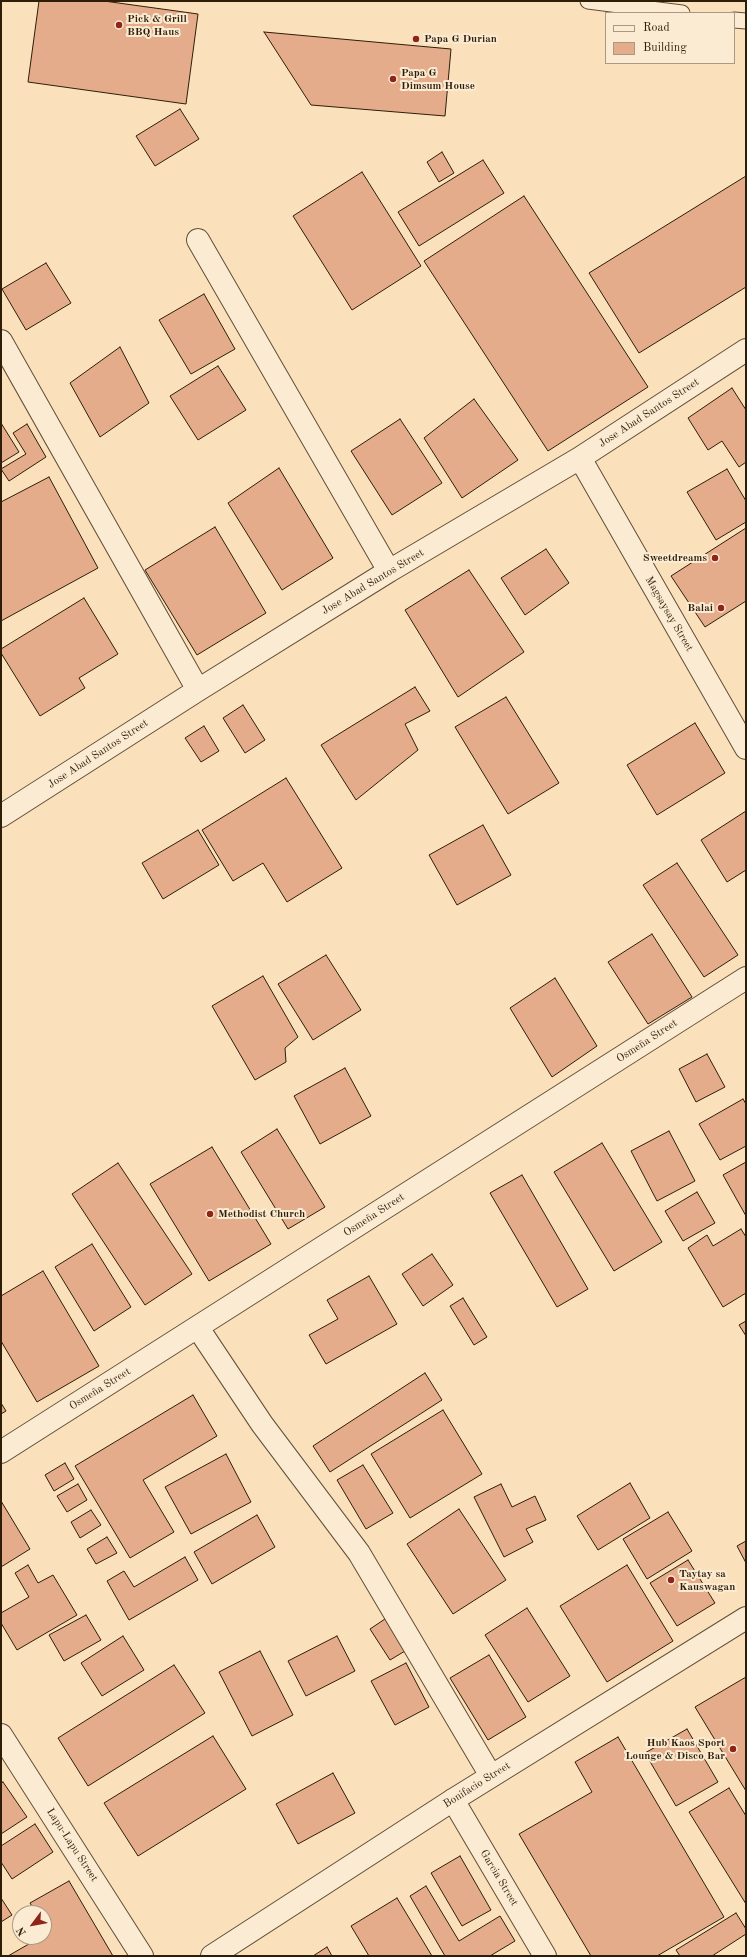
<!DOCTYPE html>
<html>
<head>
<meta charset="utf-8">
<style>
  body { margin:0 }
  #map { position:relative; width:747px; height:1957px; overflow:hidden; background:#fae0bb; font-family:"Old Standard TT",serif }
  canvas { display:block }
  .frame { position:absolute; inset:0; border:2px solid #2e1e08; pointer-events:none }
  .legend { position:absolute; left:605px; top:12px; width:130px; height:52px; box-sizing:border-box; background:#fcebd3; border:1px solid #aa9982; margin:0; padding:5px 7px; list-style:none; font-size:12px; color:#2e1e08 }
  .legend li { display:flex; align-items:center; gap:8px; height:20px }
  .legend b { width:20px; border:1px solid #aa9982 }
  .north { position:absolute; left:12px; top:1905px; width:40px; height:40px; box-sizing:border-box; background:#fcebd3; border:1px solid #aa9982; border-radius:50%; rotate:238deg; font-size:11px; font-weight:700; line-height:16px; text-align:center; color:#2e1e08 }
  .north::after { content:''; display:block; margin:auto; width:14px; height:18px; background:#8f2418; clip-path:polygon(50% 0,100% 100%,50% 72%,0 100%) }
</style>
</head>
<body>
<div id="map">
<canvas width="747" height="1957"></canvas>
<div class="frame"></div>
<ul class="legend">
<li><b style="height:5px;background:#fcebd3"></b>Road</li>
<li><b style="height:11px;background:#e5ac8b"></b>Building</li>
</ul>
<div class="north">N</div>
</div>
<script>
const ctx = document.querySelector('canvas').getContext('2d');
ctx.lineJoin = 'round';
function fill(path, color) { ctx.fillStyle = color; ctx.fill(path, 'evenodd'); }
const shape = rows => new Path2D(rows.map(r => 'M' + r).join(''));
function stroke(path, color, width, dash) { ctx.strokeStyle = color; ctx.lineWidth = width; ctx.lineCap = dash ? 'butt' : 'round'; ctx.setLineDash(dash || []); ctx.stroke(path); }
function drawText(font, color, halo, rows, align = 'center') {
  ctx.font = font + ' "Old Standard TT",serif'; ctx.lineWidth = 4; ctx.setLineDash([]); ctx.textBaseline = 'middle'; ctx.strokeStyle = halo; ctx.fillStyle = color; for (const [text, x, y, turn = 0] of rows) {
    ctx.save(); ctx.translate(x, y); ctx.rotate((+turn || 0) * Math.PI / 180); ctx.textAlign = isNaN(turn) ? turn : align; if (halo) ctx.strokeText(text, 0, 0); ctx.fillText(text, 0, 0); ctx.restore();
  }
}
const building = shape([
  [39,1,104,1,198,14,186,104,28,82,39,1],
  [264,32,451,49,445,116,311,105,264,32],
  [180,109,199,139,155,166,136,136,180,109],
  [442,152,454,173,439,182,427,162,442,152],
  [483,160,504,193,419,246,398,212,483,160],
  [362,172,421,266,352,310,293,216,362,172],
  [746,176,746,287,639,353,589,273,746,176],
  [524,196,648,387,548,451,424,261,524,196],
  [46,263,71,303,26,330,2,289,46,263],
  [204,294,235,349,191,374,159,320,204,294],
  [120,347,149,403,100,437,70,383,120,347],
  [218,366,246,410,198,440,170,396,218,366],
  [732,388,746,410,746,462,739,467,722,441,708,450,688,418,732,388],
  [474,399,518,460,462,498,424,438,474,399],
  [400,419,442,483,392,515,351,451,400,419],
  [1,423,19,452,1,463,1,423],
  [27,424,46,457,9,481,1,469,26,454,13,433,27,424],
  [279,468,333,558,282,590,228,503,279,468],
  [727,469,746,501,746,522,716,540,687,492,727,469],
  [49,477,98,568,1,621,1,502,49,477],
  [215,527,266,613,197,655,145,570,215,527],
  [746,528,746,601,705,627,671,576,746,528],
  [546,549,569,583,525,615,501,578,546,549],
  [469,570,524,652,458,697,405,610,469,570],
  [84,598,118,654,79,678,85,688,40,716,1,653,1,649,84,598],
  [415,687,430,711,405,724,418,750,356,800,321,745,415,687],
  [506,697,559,783,508,814,455,727,506,697],
  [243,705,265,740,245,753,223,718,243,705],
  [695,723,725,773,657,815,627,765,695,723],
  [204,726,219,751,201,762,185,738,204,726],
  [286,778,342,868,287,902,263,863,233,881,202,830,286,778],
  [746,811,746,870,727,882,701,840,746,811],
  [483,825,511,875,457,905,429,855,483,825],
  [198,830,219,865,163,899,142,863,198,830],
  [677,863,738,955,704,977,643,885,677,863],
  [652,934,692,997,648,1024,608,962,652,934],
  [326,955,361,1010,313,1040,278,984,326,955],
  [263,976,298,1037,285,1048,286,1062,255,1080,212,1006,263,976],
  [555,978,597,1046,552,1077,510,1008,555,978],
  [707,1054,725,1087,696,1102,679,1069,707,1054],
  [345,1068,371,1116,320,1144,294,1096,345,1068],
  [743,1099,746,1104,746,1146,720,1160,699,1124,743,1099],
  [277,1129,325,1207,288,1229,241,1152,277,1129],
  [669,1131,695,1181,657,1201,631,1151,669,1131],
  [602,1143,662,1242,614,1271,554,1172,602,1143],
  [212,1147,271,1244,209,1281,150,1184,212,1147],
  [746,1162,746,1216,723,1175,746,1162],
  [118,1163,192,1274,145,1305,72,1194,118,1163],
  [522,1175,588,1289,557,1307,490,1193,522,1175],
  [697,1192,715,1223,683,1241,665,1211,697,1192],
  [741,1229,746,1237,746,1293,723,1307,688,1248,707,1235,713,1246,741,1229],
  [92,1244,131,1307,94,1331,55,1267,92,1244],
  [432,1254,453,1285,423,1306,402,1274,432,1254],
  [43,1271,99,1366,37,1402,1,1341,1,1296,43,1271],
  [369,1276,397,1324,326,1364,309,1335,338,1319,327,1300,369,1276],
  [463,1298,487,1337,474,1345,450,1306,463,1298],
  [746,1321,746,1336,739,1325,746,1321],
  [425,1373,442,1400,330,1472,313,1446,425,1373],
  [193,1395,217,1436,143,1480,174,1532,130,1558,75,1466,193,1395],
  [1,1403,6,1411,1,1414,1,1403],
  [443,1410,482,1474,410,1518,371,1454,443,1410],
  [226,1454,251,1502,191,1534,165,1487,226,1454],
  [65,1463,74,1479,54,1491,45,1475,65,1463],
  [363,1465,393,1513,366,1529,337,1480,363,1465],
  [630,1483,650,1518,598,1550,577,1516,630,1483],
  [78,1484,87,1500,67,1512,57,1496,78,1484],
  [501,1484,512,1507,535,1496,546,1520,526,1529,533,1542,504,1557,474,1497,501,1484],
  [1,1501,30,1549,1,1567,1,1501],
  [459,1509,506,1580,453,1614,407,1544,459,1509],
  [91,1510,101,1525,80,1538,71,1522,91,1510],
  [668,1512,692,1551,647,1579,623,1539,668,1512],
  [257,1515,275,1547,212,1584,194,1552,257,1515],
  [107,1537,117,1553,96,1564,87,1549,107,1537],
  [746,1541,746,1563,737,1546,746,1541],
  [185,1557,198,1580,129,1620,107,1581,124,1571,134,1587,185,1557],
  [688,1560,715,1603,677,1626,650,1583,688,1560],
  [28,1565,38,1583,53,1575,77,1615,17,1650,1,1623,1,1613,29,1597,15,1573,28,1565],
  [627,1565,673,1641,607,1682,560,1606,627,1565],
  [527,1608,570,1676,528,1702,485,1635,527,1608],
  [86,1615,101,1640,64,1661,49,1635,86,1615],
  [385,1619,405,1651,390,1660,370,1629,385,1619],
  [123,1636,144,1670,102,1696,81,1663,123,1636],
  [337,1636,355,1671,306,1696,288,1661,337,1636],
  [260,1651,293,1715,252,1736,219,1672,260,1651],
  [489,1655,526,1717,488,1740,450,1678,489,1655],
  [406,1663,429,1707,395,1725,371,1681,406,1663],
  [174,1665,205,1713,88,1786,58,1738,174,1665],
  [746,1677,746,1791,695,1707,746,1677],
  [687,1729,718,1782,676,1806,645,1753,687,1729],
  [213,1736,246,1789,138,1856,104,1803,213,1736],
  [618,1737,724,1917,657,1956,591,1956,519,1834,592,1792,575,1762,618,1737],
  [333,1773,355,1813,298,1844,276,1804,333,1773],
  [3,1782,27,1817,1,1834,1,1783,3,1782],
  [729,1788,746,1816,746,1904,689,1812,729,1788],
  [35,1824,53,1852,12,1879,1,1862,1,1846,35,1824],
  [460,1856,491,1910,462,1926,431,1873,460,1856],
  [69,1881,113,1956,8,1956,41,1937,44,1937,47,1933,44,1927,44,1913,36,1913,30,1903,69,1881],
  [426,1886,459,1941,500,1916,515,1941,490,1956,445,1956,410,1896,426,1886],
  [1,1898,12,1915,1,1922,1,1898],
  [397,1898,432,1956,369,1956,351,1926,397,1898],
  [736,1913,746,1929,746,1934,712,1956,680,1956,676,1950,736,1913],
  [327,1947,332,1956,313,1956,327,1947]
]);
const service = shape([
  [588,1,682,13],
  [734,20,746,21]
]);
const minor = shape([
  [198,240,389,571],
  [1,341,198,690],
  [580,458,746,748],
  [1,816,198,690,389,571,580,458,746,350],
  [198,1328,262,1424,359,1553,491,1776],
  [453,1800,545,1956]
]);
const tertiary = shape([
  [1,1452,746,978],
  [1,1735,142,1956],
  [212,1956,453,1800,746,1618]
]);
const markers = [
  [119,25,4,"#8f2418"],
  [416,39,4,"#8f2418"],
  [393,79,4,"#8f2418"],
  [715,558,4,"#8f2418"],
  [721,608,4,"#8f2418"],
  [210,1214,4,"#8f2418"],
  [671,1580,4,"#8f2418"],
  [733,1749,4,"#8f2418"]
];
const poiNames = [
  ["Pick & Grill",127,19],
  ["BBQ Haus",127,32],
  ["Papa G Durian",424,39],
  ["Papa G",401,73],
  ["Dimsum House",401,86],
  ["Sweetdreams",707,558,"right"],
  ["Balai",713,608,"right"],
  ["Methodist Church",218,1214],
  ["Taytay sa",679,1574],
  ["Kauswagan",679,1587],
  ["Hub Kaos Sport",725,1743,"right"],
  ["Lounge & Disco Bar",725,1756,"right"]
];
const streetNames = [
  ["Jose Abad Santos Street",649,413,-33],
  ["Jose Abad Santos Street",373,582,-31],
  ["Magsaysay Street",669,614,60],
  ["Jose Abad Santos Street",98,754,-33],
  ["Osmeña Street",647,1041,-33],
  ["Osmeña Street",374,1215,-33],
  ["Osmeña Street",100,1389,-32],
  ["Bonifacio Street",477,1785,-32],
  ["Lapu-Lapu Street",72,1845,57],
  ["Garcia Street",499,1878,59]
];
fill(building, '#e5ac8b');
stroke(building, '#2e1e08', 1);
stroke(service, '#614e35', 17);
stroke(minor, '#614e35', 24);
stroke(tertiary, '#614e35', 24);
stroke(service, '#fcebd3', 15);
stroke(minor, '#fcebd3', 22);
stroke(tertiary, '#fcebd3', 22);
for (const [x, y, r, color] of markers) { const dot = new Path2D(); dot.arc(x, y, r, 0, 2 * Math.PI); ctx.fillStyle = color; ctx.fill(dot); stroke(dot, '#fcebd3', 1.5); }
drawText('bold 11px', '#2e1e08', '#fcebd3', poiNames, 'left');
drawText('11px', '#2e1e08', '#fcebd3', streetNames);
</script>
</body>
</html>
